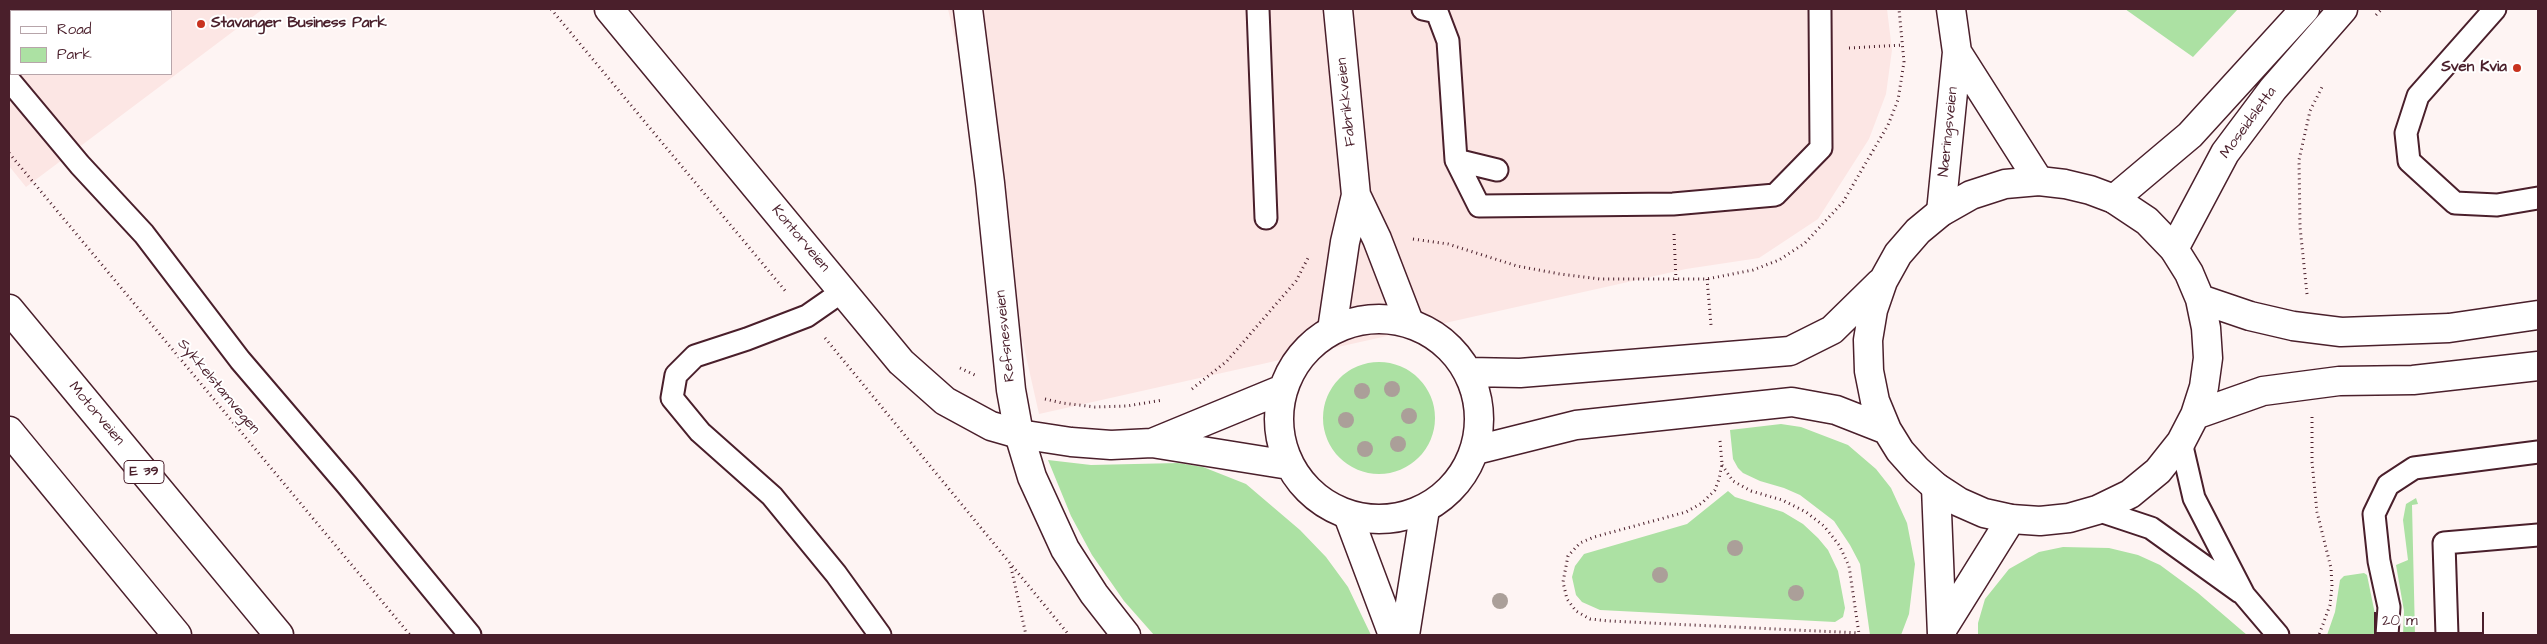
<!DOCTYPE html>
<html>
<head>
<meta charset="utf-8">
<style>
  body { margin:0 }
  #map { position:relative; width:2547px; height:644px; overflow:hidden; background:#fef4f3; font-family:"Architects Daughter",sans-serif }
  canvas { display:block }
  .frame { position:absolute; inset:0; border:10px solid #4a1f2b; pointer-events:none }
  .legend { position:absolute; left:10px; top:10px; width:162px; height:65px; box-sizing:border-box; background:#fff; border:1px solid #b7a5aa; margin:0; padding:6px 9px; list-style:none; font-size:15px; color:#4a1f2b }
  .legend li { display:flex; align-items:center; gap:10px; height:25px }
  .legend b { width:25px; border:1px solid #b7a5aa }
  .scale { position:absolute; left:2374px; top:612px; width:110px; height:22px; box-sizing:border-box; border:2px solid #4a1f2b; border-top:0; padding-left:6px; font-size:15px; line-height:18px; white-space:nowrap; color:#4a1f2b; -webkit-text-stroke:4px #fff; paint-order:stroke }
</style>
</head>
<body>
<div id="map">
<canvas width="2547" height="644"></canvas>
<div class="frame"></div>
<ul class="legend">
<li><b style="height:6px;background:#fff"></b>Road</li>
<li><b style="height:14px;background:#ace1a3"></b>Park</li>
</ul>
<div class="scale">20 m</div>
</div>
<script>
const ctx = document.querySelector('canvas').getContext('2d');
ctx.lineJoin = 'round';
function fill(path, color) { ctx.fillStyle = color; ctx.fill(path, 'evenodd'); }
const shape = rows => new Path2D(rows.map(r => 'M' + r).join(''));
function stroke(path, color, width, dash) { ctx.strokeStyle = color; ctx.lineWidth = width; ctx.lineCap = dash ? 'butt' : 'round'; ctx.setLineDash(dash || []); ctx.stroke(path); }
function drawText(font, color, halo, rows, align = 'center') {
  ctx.font = font + ' "Architects Daughter",sans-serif'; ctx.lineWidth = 4; ctx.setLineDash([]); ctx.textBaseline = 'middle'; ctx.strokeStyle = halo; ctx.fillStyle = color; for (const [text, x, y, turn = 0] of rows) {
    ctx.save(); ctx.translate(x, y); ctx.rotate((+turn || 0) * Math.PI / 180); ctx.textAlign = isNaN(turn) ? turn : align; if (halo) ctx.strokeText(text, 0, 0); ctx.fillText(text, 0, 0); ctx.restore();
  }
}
const built = shape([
  [9,9,263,9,26,187,9,166],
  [11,11,171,11,171,74,11,74],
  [948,9,1887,9,1892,50,1886,94,1869,139,1818,219,1759,258,1686,269,1039,414]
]);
const green = shape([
  [2125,9,2238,9,2193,57],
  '1323 418a56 56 0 1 1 112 0a56 56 0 1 1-112 0Z',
  [1781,424,1801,427,1848,445,1876,469,1891,488,1907,523,1915,564,1909,614,1901,635,1870,635,1860,564,1850,545,1834,521,1800,495,1784,488,1760,481,1743,473,1738,468,1733,459,1730,430],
  [1048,460,1091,465,1178,463,1203,467,1246,484,1300,530,1326,557,1348,587,1371,635,1154,635,1124,601,1092,555,1071,516],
  [1728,491,1735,497,1783,512,1803,524,1818,538,1828,550,1838,571,1845,608,1843,617,1835,622,1600,610,1582,602,1576,595,1572,577,1575,566,1584,554,1687,524],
  [2416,498,2418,504,2412,505,2415,635,2403,635,2404,611,2396,565,2408,560,2403,520,2406,504],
  [2063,547,2109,548,2138,555,2160,565,2198,593,2247,635,1978,635,1978,623,1985,599,2009,569,2039,552],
  [2364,573,2367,575,2375,614,2374,635,2327,635,2335,612,2340,580,2344,576]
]);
const path = shape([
  [551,9,787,293],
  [2376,15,2382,9],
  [1849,48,1903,45],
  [9,153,410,635],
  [1674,234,1676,280],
  [1413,239,1448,244,1517,266,1560,274,1600,279,1707,279,1753,270,1779,260,1805,243,1843,202,1888,125,1898,100,1904,62,1899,9],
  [1707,279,1711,325],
  [2307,294,2300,227,2299,160,2310,111,2323,85],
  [825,338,1069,635],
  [960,368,977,376],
  [1192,389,1227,361,1296,281,1308,258],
  [1045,399,1062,403,1095,407,1127,406,1163,400],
  [2312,417,2312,462,2317,512,2331,568,2332,586,2330,605,2319,635],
  [1720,441,1722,464,1719,479,1715,490,1702,503,1686,512,1594,537,1580,543,1568,556,1563,582,1567,599,1576,611,1590,619,1609,621,1859,633],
  [1722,465,1733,481,1751,491,1782,500,1806,512,1824,526,1839,545,1849,566,1859,634],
  [1011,567,1026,635]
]);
const service = shape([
  [1258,9,1266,218],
  [1423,9,1437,12,1448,41,1456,160,1497,170],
  [2495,9,2418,96,2406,133,2409,161,2455,203,2497,205,2538,198],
  [9,80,80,165,144,234,240,360,347,485,470,635],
  [1456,160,1479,206,1673,204,1775,195,1821,148,1820,9],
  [843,291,807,316,747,339,695,356,676,375,672,398,700,432,772,496,836,574,880,635],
  [2181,442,2194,498,2244,595,2278,635],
  [2097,510,2151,528,2240,592],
  [2387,635,2389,607,2379,561,2374,514,2388,485,2414,468,2538,452],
  [2447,635,2444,543,2538,535]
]);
const minor = shape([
  [968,9,990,183,1011,390,1019,434,1032,477,1065,549,1094,594,1126,635],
  [1957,52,2039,181],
  [1356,195,1377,239,1409,322],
  [2114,199,2190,135,2305,9],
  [1941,212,1957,52,1951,9],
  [2174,249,2225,153,2273,89,2343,9],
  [1332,330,1345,242,1356,195,1338,9],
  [1936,487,1942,635],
  [1348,515,1393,635],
  [1943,628,2011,519],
  [1405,635,1425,509]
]);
const tertiary = shape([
  [609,9,901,362,945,401,991,426,1019,434,1071,442,1111,445,1152,443,1289,465],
  [2200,299,2250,316,2293,326,2341,332,2449,328,2538,315],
  '1279 419a100 100 0 1 1 200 0a100 100 0 1 1-200 0Z',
  [1469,372,1520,373,1790,351,1832,330,1880,283],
  [2195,415,2204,387,2208,358,2206,328,2200,299,2189,273,2174,249,2147,221,2114,199,2090,190,2065,184,2039,181,2005,184,1971,195,1941,212,1918,231,1898,254,1883,281,1873,310,1868,340,1869,371,1875,401,1887,430,1900,451,1917,470,1936,487,1959,502,1984,513,2011,519,2040,521,2069,518,2097,510,2130,494,2158,471,2181,442,2195,415,2263,391,2339,381,2413,380,2538,366],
  [1152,443,1283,389],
  [1476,450,1576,425,1792,402,1836,410,1887,430]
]);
const motorway = shape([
  [9,309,279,635],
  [9,431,177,635]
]);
const trees = [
  [1392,389],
  [1362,391],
  [1409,416],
  [1346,420],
  [1398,444],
  [1365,449],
  [1735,548],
  [1660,575],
  [1796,593],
  [1500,601]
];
const markers = [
  [201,24,5,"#c8321e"],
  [2517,68,5,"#c8321e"]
];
const shields = [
  [144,472,40]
];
const shieldNames = [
  ["E 39",144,472]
];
const poiNames = [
  ["Stavanger Business Park",211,24],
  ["Sven Kvia",2507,68,"right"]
];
const streetNames = [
  ["Fabrikkveien",1347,102,-96],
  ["Moseidsletta",2249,123,-54],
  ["Næringsveien",1949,132,-84],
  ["Kontorveien",800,239,50],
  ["Refsnesveien",1006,336,-96],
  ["Sykkelstamvegen",218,387,50],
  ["Motorveien",96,414,50]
];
fill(built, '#fce6e4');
fill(green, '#ace1a3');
stroke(service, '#4a1f2b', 25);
stroke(minor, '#4a1f2b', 31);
stroke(tertiary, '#4a1f2b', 31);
stroke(motorway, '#4a1f2b', 31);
stroke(path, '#4a1f2b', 3, [1, 4]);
stroke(service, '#fff', 21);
stroke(minor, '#fff', 28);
stroke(tertiary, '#fff', 28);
stroke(motorway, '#fff', 28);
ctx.fillStyle = '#ab9f99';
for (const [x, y] of trees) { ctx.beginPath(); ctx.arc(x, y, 8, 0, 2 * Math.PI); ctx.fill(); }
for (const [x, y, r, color] of markers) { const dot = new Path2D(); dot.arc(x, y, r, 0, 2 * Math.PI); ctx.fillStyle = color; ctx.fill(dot); stroke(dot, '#fff', 2); }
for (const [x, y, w] of shields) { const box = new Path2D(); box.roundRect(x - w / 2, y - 11.5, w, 23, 4); ctx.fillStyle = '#fff'; ctx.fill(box); stroke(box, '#4a1f2b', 1); }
drawText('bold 14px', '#4a1f2b', null, shieldNames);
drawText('bold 15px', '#4a1f2b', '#fff', poiNames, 'left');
drawText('15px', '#4a1f2b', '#fff', streetNames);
</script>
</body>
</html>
